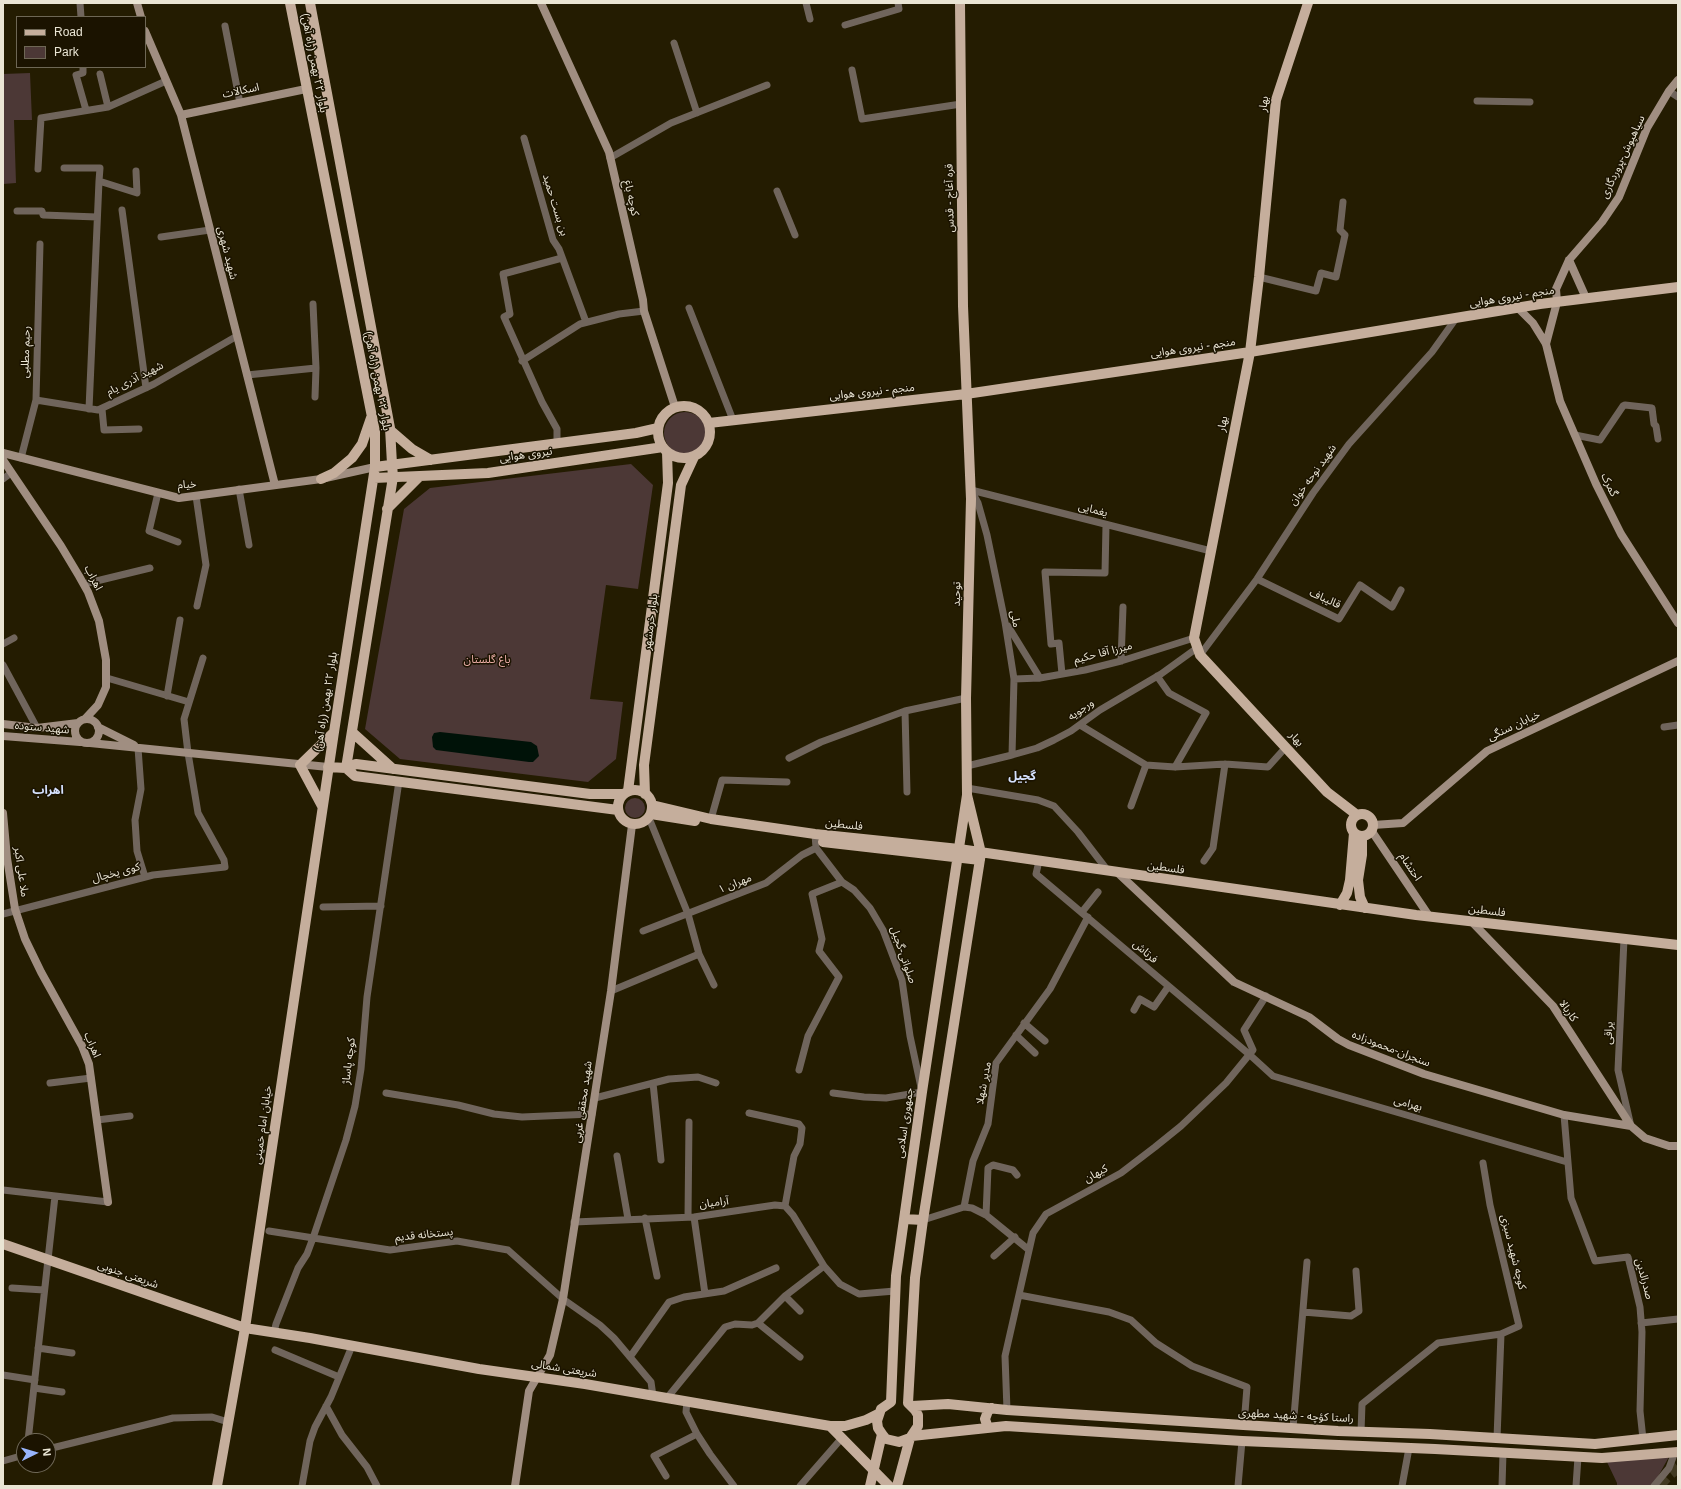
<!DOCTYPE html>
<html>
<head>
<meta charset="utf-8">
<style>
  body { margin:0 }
  #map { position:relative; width:1681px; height:1489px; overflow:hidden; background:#241c01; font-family:Helvetica,sans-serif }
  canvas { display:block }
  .frame { position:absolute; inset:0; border:4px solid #eae5d4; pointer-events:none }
  .legend { position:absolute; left:16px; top:16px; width:130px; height:52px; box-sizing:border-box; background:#1b1300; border:1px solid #6e6755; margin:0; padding:5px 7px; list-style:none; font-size:12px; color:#eae5d4 }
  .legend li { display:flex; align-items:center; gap:8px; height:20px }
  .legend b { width:20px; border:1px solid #6e6755 }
  .north { position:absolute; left:16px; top:1433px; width:40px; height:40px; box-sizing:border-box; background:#1b1300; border:1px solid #6e6755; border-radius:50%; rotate:85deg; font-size:11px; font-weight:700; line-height:16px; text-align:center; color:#eae5d4 }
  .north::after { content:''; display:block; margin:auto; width:14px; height:18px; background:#98b5fd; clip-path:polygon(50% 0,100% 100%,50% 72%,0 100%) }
</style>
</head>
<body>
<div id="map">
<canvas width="1681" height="1489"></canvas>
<div class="frame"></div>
<ul class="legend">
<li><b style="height:5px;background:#c5ae9c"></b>Road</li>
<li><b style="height:11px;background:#4c3836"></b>Park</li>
</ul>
<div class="north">N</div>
</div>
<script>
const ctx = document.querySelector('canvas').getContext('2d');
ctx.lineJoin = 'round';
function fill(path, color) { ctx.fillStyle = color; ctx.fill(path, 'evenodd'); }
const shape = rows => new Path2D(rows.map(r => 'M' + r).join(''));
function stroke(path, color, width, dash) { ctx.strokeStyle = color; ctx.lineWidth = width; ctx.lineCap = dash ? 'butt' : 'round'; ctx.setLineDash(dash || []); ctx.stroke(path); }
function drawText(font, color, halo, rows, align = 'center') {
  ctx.font = font + ' Helvetica,"Noto Sans Arabic",sans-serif'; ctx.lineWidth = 3; ctx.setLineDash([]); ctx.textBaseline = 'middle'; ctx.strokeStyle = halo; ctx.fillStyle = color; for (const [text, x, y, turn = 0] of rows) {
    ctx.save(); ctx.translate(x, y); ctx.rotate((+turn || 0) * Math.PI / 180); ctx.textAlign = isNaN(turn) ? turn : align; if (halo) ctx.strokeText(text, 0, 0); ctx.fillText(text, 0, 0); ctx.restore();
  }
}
const green = shape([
  [30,73,32,120,14,120,16,183,3,184,3,74],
  '664 433a21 21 0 1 1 42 0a21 21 0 1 1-42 0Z',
  [631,464,653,485,638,589,606,585,590,699,623,702,616,759,588,782,400,759,365,729,404,509,430,488],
  '625 808a10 10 0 1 1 20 0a10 10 0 1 1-20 0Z',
  [1670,1455,1656,1480,1651,1486,1617,1486,1617,1483,1607,1462]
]);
const water = shape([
  [440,732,531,742,537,746,539,756,533,762,529,762,436,750,433,747,432,737,434,733]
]);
const highwayTunnel = shape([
  [1658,1486,1668,1475,1678,1467]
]);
const street = shape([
  [80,3,81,17],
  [806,3,810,19],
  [845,25,899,9,898,3],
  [225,26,240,103],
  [674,43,697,113],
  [83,67,83,73,76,75,86,110],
  [852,70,862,119,961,104],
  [100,74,108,107],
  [1669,91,1678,97],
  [1477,101,1530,102],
  [524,138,553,240,559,249,586,322],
  [610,158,671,123,767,85],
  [64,168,100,168,99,181,137,193,136,171],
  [38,169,41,118,108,107,166,81],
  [777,191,795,235],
  [122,210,146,388],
  [17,211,42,211,43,215,97,217],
  [161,237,210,230],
  [1259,277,1316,291,1321,273,1336,277,1345,235,1340,230,1343,202],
  [313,304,316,368,315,397],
  [689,308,733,420],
  [522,361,580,324,619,314,644,311],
  [247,375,316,368],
  [36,400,98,410,154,384,237,336],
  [89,409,99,181],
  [102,409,104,430,139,429],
  [1575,435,1600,440,1623,406,1625,405,1652,408,1654,424,1656,426,1658,439],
  [557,443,557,429,542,402,504,317,510,314,503,274,562,258],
  [21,458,36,400,40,244],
  [3,479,11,473],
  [239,489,249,545],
  [971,490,1211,551],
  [972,492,978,503,987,535,1005,622,1014,679,1012,755],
  [158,493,149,531,178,542],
  [196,496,206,565,197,606],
  [1257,579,1339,619,1360,585,1392,607,1401,590],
  [84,584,150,568],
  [1008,626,1040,678],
  [3,644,14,638],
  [1200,655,1257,579,1313,493,1349,444,1432,352,1457,317],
  [1121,661,1123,607],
  [3,665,37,728],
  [1062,674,1059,643,1051,644,1045,572,1105,573,1106,525],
  [1157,676,1169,693,1206,713,1175,767],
  [107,678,189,702],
  [1014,679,1040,678,1085,670,1121,661,1194,638],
  [167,696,180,620],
  [905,711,907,792],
  [1080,725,1146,765,1175,767,1225,764,1268,767,1286,747],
  [1664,727,1678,725],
  [138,748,141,789,135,820,137,851,145,877],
  [789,758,821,742,905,711,966,698],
  [967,766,1012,755,1037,748,1054,740,1071,731,1100,710,1161,674,1197,648],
  [967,788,1038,800,1054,806,1078,832,1108,871],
  [1131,806,1146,765],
  [649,818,688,914,699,954,714,985],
  [711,819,722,780,787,782],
  [816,848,842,882,854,890,870,908,883,930,902,980,910,1036,922,1092,886,1098,864,1097,833,1093],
  [1039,861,1036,874,1250,1055,1273,1076,1567,1162],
  [1204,861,1213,848,1225,764],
  [323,907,381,906],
  [1082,912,1098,892],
  [3,914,153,875,225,867,224,860,198,813,188,753,184,719,203,658],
  [643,931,766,883,802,855,816,848,815,834],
  [1624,939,1618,1070,1630,1122],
  [611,991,699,954],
  [1134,1010,1140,999,1154,1007,1168,987],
  [1024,1023,1045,1041],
  [1016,1035,1035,1053],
  [799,1070,808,1036,839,977,819,951,822,939,812,894,842,882],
  [50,1083,91,1078],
  [653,1083,661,1160],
  [386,1093,458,1105,494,1114,522,1117,592,1114],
  [595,1098,669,1079,698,1077,716,1083],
  [749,1113,799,1124,802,1128,800,1144,794,1156,785,1206],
  [1564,1115,1571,1198,1595,1261,1628,1257,1640,1307,1642,1332,1640,1411,1643,1439],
  [97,1120,130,1116],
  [617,1156,628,1219],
  [3,1190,108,1202],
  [964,1207,972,1208,986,1215,1029,1250],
  [986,1215,988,1168,993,1165,1013,1170,1017,1175],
  [688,1217,689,1122],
  [694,1217,705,1294],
  [645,1218,657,1276],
  [923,1220,964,1207,973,1161,988,1124,996,1063,1050,989,1088,917],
  [574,1222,694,1217,775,1205,785,1206,793,1215,824,1266,840,1284,859,1294,895,1291],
  [269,1231,390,1250,457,1241,508,1250,563,1299,600,1325,614,1338,651,1382,653,1396],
  [994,1256,1015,1237],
  [12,1288,44,1290],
  [1019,1295,1109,1312,1131,1320,1156,1343,1192,1366,1247,1387,1244,1425],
  [785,1296,800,1311],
  [1303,1312,1351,1316,1359,1311,1356,1271],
  [758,1323,800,1357],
  [1641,1323,1678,1319],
  [274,1332,276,1324,298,1268,307,1254,313,1238,346,1140,355,1106,361,1069,367,997,399,781],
  [38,1348,72,1353],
  [275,1350,339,1377],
  [630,1357,669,1302,684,1297,724,1291,776,1268],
  [3,1375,35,1380],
  [34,1388,62,1392],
  [667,1398,725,1327,735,1324,752,1325,758,1323,785,1296,824,1266],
  [687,1401,686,1412,697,1434,710,1454,734,1486],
  [326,1406,342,1435,367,1467,377,1486],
  [1007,1410,1005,1356,1033,1233,1046,1214,1121,1173,1155,1147,1181,1126,1226,1083,1253,1050,1244,1030,1266,996],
  [1293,1428,1307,1262],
  [1361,1432,1362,1404,1438,1343,1501,1334,1519,1326,1490,1205,1483,1163],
  [1497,1438,1501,1334],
  [28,1441,55,1196],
  [48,1449,173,1418,212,1417,228,1422],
  [3,1461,24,1455],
  [666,1476,654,1456,697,1434],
  [302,1486,310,1441,315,1427,331,1397,352,1346],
  [800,1486,841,1439],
  [1238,1486,1242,1441],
  [1402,1486,1409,1448],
  [1502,1486,1503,1453],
  [1576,1486,1578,1457],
  [1654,1486,1669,1468,1675,1452]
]);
const secondary = shape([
  [137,3,141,17],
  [541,3,609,152,643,300,644,311,675,407],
  [145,31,181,115,275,485],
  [181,115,306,89],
  [1569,260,1586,298],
  [1518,308,1533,323,1546,344,1560,401,1596,484,1621,534,1678,623],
  [1546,344,1557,302,1556,289,1569,260,1602,222,1619,197,1647,128,1669,91,1678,80],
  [3,453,179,498,321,479,375,467],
  [3,460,61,546,79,576,88,592,99,621,106,660,106,687,98,705,85,719],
  '75 731a12 12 0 1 1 24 0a12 12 0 1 1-24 0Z',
  [3,724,37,728,78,723],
  [98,727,134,745],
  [3,736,80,742],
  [90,743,328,767],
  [3,813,7,858,15,909,25,939,41,972,82,1046,89,1064,108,1202],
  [1373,825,1403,823,1487,751,1678,661],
  [1371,830,1429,916],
  [1118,873,1234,982,1309,1017,1338,1039,1349,1045,1424,1074,1564,1115,1631,1126,1645,1138,1669,1146,1678,1146],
  [1471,921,1553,1006,1631,1126],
  [515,1486,529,1391,550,1355,563,1299,611,991,632,825]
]);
const primary = shape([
  [310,3,390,428,392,464,393,477,346,768],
  [960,3,963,306,971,499,966,698,967,795,922,1092,896,1276,891,1402,881,1409,877,1421,878,1428,882,1434,886,1439,899,1442,910,1438,918,1426,918,1415,915,1410,908,1403,915,1278,923,1220,981,853,967,795],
  [1308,3,1276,100,1259,277,1250,352,1194,638,1200,655,1327,792,1357,815],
  '658 432a26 26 0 1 1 52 0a26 26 0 1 1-52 0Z',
  [709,423,966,394,1250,352,1540,304,1678,287],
  [390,430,412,449,431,460],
  [375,467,636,433,658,428],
  [374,478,488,473,663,447],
  [321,479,334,473,352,458,362,444,371,418],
  [387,509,420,476],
  [352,732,393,769],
  [328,767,346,768,356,764,590,794,624,794],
  [346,768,355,776,618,810],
  '618 807a17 17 0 1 1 34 0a17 17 0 1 1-34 0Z',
  [628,791,668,483,667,452],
  [645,794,644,765,681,485,694,457],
  [652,805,711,819,815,834,959,849,1416,915,1678,945],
  [322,806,300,765,334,732],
  [651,814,695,821],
  '1351 825a11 11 0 1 1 22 0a11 11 0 1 1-22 0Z',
  [1362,836,1362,855,1358,880,1360,897,1365,908],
  [823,842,980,860],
  [1340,905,1347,893,1350,880,1354,833],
  [904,1219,923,1220],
  [3,1244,245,1328,310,1338,479,1369,585,1384,830,1426,845,1426,866,1420,878,1414],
  [912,1406,948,1404,1007,1410,1338,1431,1430,1434,1595,1444,1678,1435],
  [830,1426,889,1486],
  [988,1428,985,1419,988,1411,992,1408],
  [912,1436,1006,1426,1242,1441,1435,1449,1602,1458,1678,1452],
  [217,1486,245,1328,334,732,375,467,375,432,290,3],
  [870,1486,882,1434],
  [897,1486,910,1438]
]);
const streetNames = [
  ["بلوار ۲۲ بهمن (راه آهن)",314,63,79],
  ["اسکالات",241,91,-12],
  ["بهار",1264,104,-82],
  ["سیاهپوش-پروردگاری",1623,157,-65],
  ["کوچه باغ",631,198,77],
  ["قره آغاج - قدس",950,198,-91],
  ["بن بست حمید",555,205,73],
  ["شهید شهری",227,253,76],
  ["منجم - نیروی هوایی",1512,297,-9],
  ["منجم - نیروی هوایی",1193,348,-8],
  ["رحیم مطلبی",26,352,-88],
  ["شهید آذری یام",135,379,-27],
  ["بلوار ۲۲ بهمن (راه آهن)",377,381,79],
  ["منجم - نیروی هوایی",872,392,-6],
  ["بهار",1223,424,-79],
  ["نیروی هوایی",526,455,-8],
  ["شهید نوحه خوان",1313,475,-54],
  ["خیام",187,485,-4],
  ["گمرک",1609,485,64],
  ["یغمایی",1093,510,14],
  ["اهراب",93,578,63],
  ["توحید",957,594,-89],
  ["قالیباف",1325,599,24],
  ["ملی",1015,619,79],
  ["بلوار خرمشهر",651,622,-83],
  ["میرزا آقا حکیم",1103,653,-14],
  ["بلوار ۲۲ بهمن (راه آهن)",326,702,-81],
  ["ورجویه",1081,710,-35],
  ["خیابان سنگی",1514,726,-25],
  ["شهید ستوده",42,728,5],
  ["بهار",1296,739,48],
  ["فلسطین",844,825,6],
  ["احتشام",1410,867,56],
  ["فلسطین",1166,868,8],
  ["ملا علی اکبر",21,872,82],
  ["کوی یخچال",116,873,-15],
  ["مهران ۱",735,884,-22],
  ["فلسطین",1487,911,7],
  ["فرتاش",1145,952,41],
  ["صلواتی-گجیل",903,955,71],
  ["کاربالا",1568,1011,55],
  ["یراقی",1609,1033,-87],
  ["اهراب",92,1045,67],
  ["سنجران-محمودزاده",1391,1049,21],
  ["کوچه پاساژ",349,1061,-83],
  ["مدیر شهلا",984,1083,-79],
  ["شهید محققی غربی",583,1102,-82],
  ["بهرامی",1408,1104,16],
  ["جمهوری اسلامی",905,1123,-82],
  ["خیابان امام خمینی",263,1125,-82],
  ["کیهان",1096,1174,-29],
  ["آرامیان",714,1203,-7],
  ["پستخانه قدیم",424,1235,-6],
  ["کوچه شهید سبزی",1513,1252,76],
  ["شریعتی جنوبی",128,1275,19],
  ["صدرالدین",1644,1279,75],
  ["شریعتی شمالی",564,1369,9],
  ["راستا کؤچه - شهید مطهری",1296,1416,3]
];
const parkNames = [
  ["باغ گلستان",487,660]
];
const neighbourhoodNames = [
  ["گجیل",1022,777],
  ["اهراب",48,791]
];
fill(green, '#4c3836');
fill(water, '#001208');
stroke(highwayTunnel, '#423a21', 12, [12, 6]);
stroke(street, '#70655c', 7);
stroke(secondary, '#a08e81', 8);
stroke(primary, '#c5ae9c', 10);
drawText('11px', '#eae5d4', '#1b1300', streetNames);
drawText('11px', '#ebaea7', '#1b1300', parkNames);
drawText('bold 12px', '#d6e2fe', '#1b1300', neighbourhoodNames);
</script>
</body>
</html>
